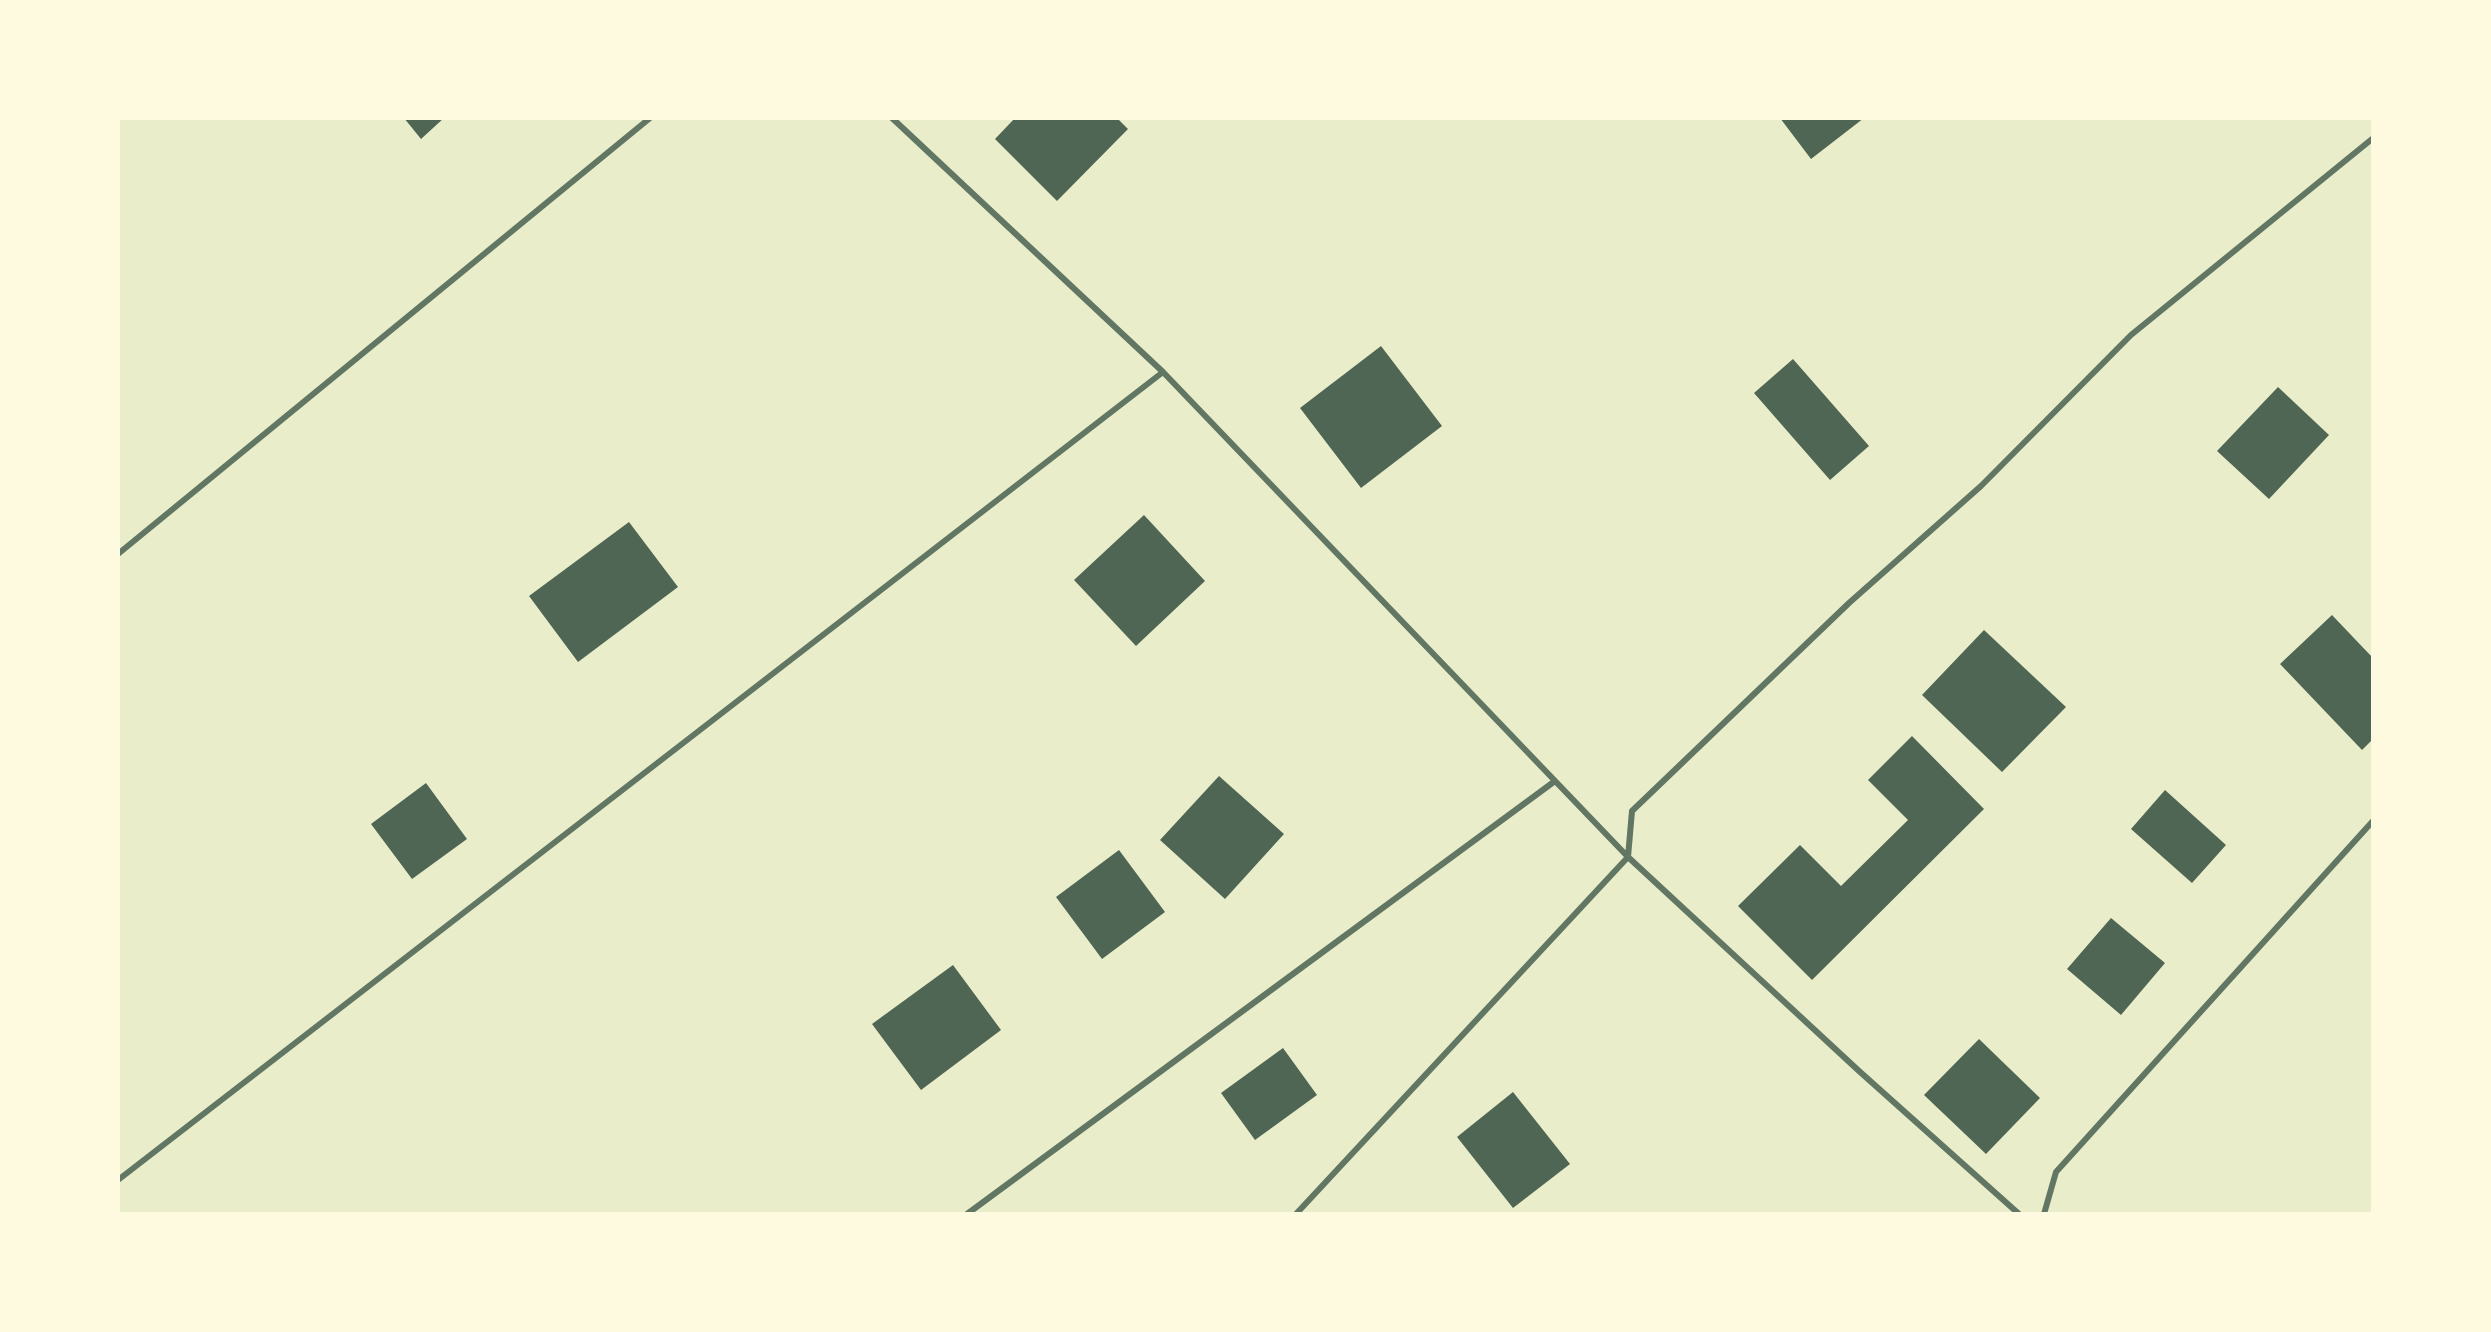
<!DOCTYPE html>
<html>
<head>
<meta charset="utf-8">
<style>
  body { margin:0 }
  #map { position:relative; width:2491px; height:1332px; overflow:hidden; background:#e9edc9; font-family:"DM Sans",sans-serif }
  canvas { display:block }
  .frame { position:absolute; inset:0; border:120px solid #fefae0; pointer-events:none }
</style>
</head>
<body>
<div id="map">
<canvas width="2491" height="1332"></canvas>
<div class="frame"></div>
</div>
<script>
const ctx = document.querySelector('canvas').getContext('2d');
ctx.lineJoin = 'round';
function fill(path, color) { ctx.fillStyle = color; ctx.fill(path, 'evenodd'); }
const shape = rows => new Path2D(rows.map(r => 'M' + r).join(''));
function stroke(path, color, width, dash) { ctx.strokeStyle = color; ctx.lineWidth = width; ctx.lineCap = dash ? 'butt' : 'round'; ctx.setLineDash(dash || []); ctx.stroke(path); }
const building = shape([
  [404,118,444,118,421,139],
  [1015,118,1117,118,1128,129,1057,201,995,139],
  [1780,118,1864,118,1811,159],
  [1381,346,1442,426,1361,488,1300,408],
  [1793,359,1869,446,1830,480,1754,393],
  [2278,387,2329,435,2269,499,2217,451],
  [1144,515,1205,581,1136,646,1074,580],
  [629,522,678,587,578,662,529,596],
  [2332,615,2372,657,2372,740,2362,750,2280,664],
  [1984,630,2066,707,2002,772,1922,695],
  [1912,736,1984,809,1812,980,1738,906,1800,845,1841,886,1908,820,1868,780],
  [1219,776,1284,834,1225,899,1160,840],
  [426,783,467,839,412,879,371,824],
  [2165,790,2226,845,2192,883,2131,829],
  [1119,850,1165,912,1102,959,1056,897],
  [2111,918,2165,963,2121,1015,2067,969],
  [953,965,1001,1030,921,1090,872,1024],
  [1979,1039,2040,1098,1986,1154,1924,1095],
  [1283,1048,1317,1095,1255,1140,1221,1093],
  [1513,1092,1570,1164,1513,1208,1457,1137]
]);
const minor = shape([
  [892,118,1163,372,1628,857,1859,1071,2019,1214],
  [118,554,650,118],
  [118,1180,1163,372],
  [967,1214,1555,781],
  [1296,1214,1628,857,1632,811,1849,603,1981,486,2131,335,2372,139],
  [2044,1214,2056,1172,2372,822]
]);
fill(building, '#4f6655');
stroke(minor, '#617663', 6);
</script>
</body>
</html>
